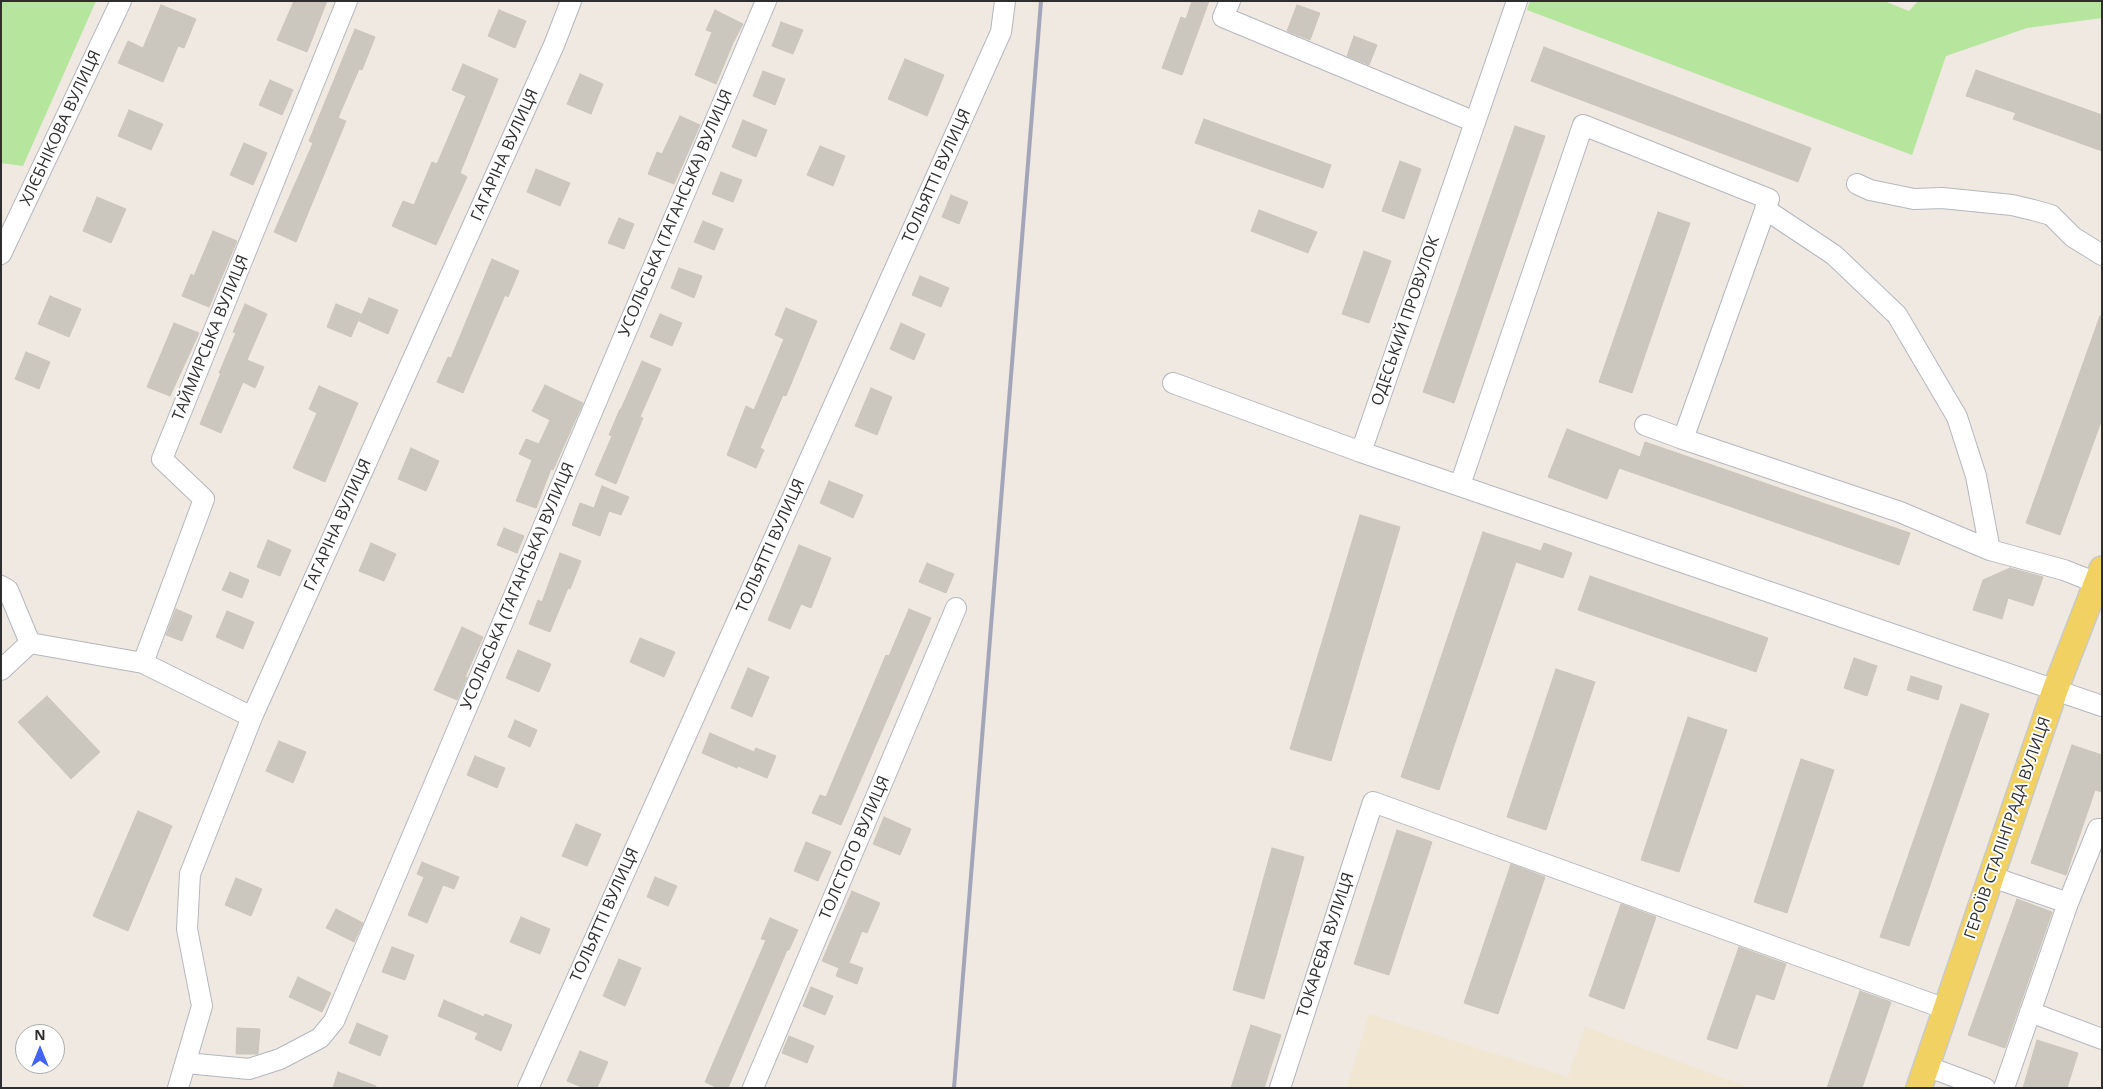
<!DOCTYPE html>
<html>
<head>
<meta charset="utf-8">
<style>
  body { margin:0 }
  #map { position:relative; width:2103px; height:1089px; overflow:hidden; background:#efe9e1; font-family:"Open Sans",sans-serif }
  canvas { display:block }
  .frame { position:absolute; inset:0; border:2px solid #2e2e2e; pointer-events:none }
  .north { position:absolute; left:15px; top:1024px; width:50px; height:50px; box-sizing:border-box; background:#fff; border:1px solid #ababab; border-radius:50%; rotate:0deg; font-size:14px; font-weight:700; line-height:20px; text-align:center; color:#2e2e2e }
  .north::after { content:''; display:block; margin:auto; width:18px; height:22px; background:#4264fb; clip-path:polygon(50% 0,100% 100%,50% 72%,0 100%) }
</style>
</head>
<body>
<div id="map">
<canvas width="2103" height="1089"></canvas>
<div class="frame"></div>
<div class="north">N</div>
</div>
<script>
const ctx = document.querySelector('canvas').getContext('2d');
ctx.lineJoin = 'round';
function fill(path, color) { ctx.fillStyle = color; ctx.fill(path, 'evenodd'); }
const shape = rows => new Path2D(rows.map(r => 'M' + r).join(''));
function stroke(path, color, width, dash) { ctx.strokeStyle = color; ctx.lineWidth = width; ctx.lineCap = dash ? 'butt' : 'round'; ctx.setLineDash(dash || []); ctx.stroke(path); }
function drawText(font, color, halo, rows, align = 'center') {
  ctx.font = font + ' "Open Sans",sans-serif'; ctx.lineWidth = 4; ctx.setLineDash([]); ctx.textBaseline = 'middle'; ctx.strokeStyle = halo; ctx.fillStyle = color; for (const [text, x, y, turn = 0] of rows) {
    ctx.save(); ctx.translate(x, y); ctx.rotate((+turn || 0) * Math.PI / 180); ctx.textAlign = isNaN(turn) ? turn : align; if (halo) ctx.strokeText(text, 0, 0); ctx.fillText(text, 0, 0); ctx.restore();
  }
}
const education = shape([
  [1369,1014,1568,1077,1585,1027,1750,1088,1347,1088]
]);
const green = shape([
  [1,1,96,1,23,166,1,163],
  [1530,1,1884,1,1909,11,1918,1,2102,1,2102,18,2027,28,1946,56,1912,155,1527,10]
]);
const building = shape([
  [294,1,327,1,307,52,277,40,294,1],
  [1192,1,1209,1,1182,75,1162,68,1181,17,1186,19,1192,1],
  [161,5,196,19,184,48,178,46,163,82,118,63,128,41,143,48,161,5],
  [1297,5,1320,13,1310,40,1287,31,1297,5],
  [499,10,526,21,515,48,488,36,499,10],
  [715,10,743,24,733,43,716,84,695,75,712,32,706,30,715,10],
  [781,22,803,30,793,54,772,46,781,22],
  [355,29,375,37,362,70,359,69,338,118,346,121,296,242,274,232,313,143,309,141,355,29],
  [1354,36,1377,45,1369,65,1347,56,1354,36],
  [1544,47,1811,148,1798,182,1531,81,1544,47],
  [905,59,944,75,927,116,888,99,905,59],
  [463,64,498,79,460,173,467,177,436,245,392,226,403,201,414,205,432,162,437,164,466,96,452,90,463,64],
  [1976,70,2102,115,2102,151,2013,119,2016,113,1966,96,1976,70],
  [763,71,785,79,775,105,753,96,763,71],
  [580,74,603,84,591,114,567,104,580,74],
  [270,80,293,90,282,115,259,105,270,80],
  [129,110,163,124,151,150,118,136,129,110],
  [680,116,700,125,674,184,648,174,657,152,662,154,680,116],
  [1204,119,1331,165,1323,188,1195,143,1204,119],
  [743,120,767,130,756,157,732,147,743,120],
  [1515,126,1545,136,1454,403,1423,392,1515,126],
  [244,143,267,153,253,185,230,175,244,143],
  [820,146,845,156,833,186,807,175,820,146],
  [1400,161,1421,169,1404,219,1382,211,1400,161],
  [536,169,570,183,560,206,527,192,536,169],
  [721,172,742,180,733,202,712,194,721,172],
  [951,195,968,202,959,224,942,217,951,195],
  [97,197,126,209,111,243,83,231,97,197],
  [1259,210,1317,232,1308,253,1251,231,1259,210],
  [1658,212,1690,223,1632,393,1599,382,1658,212],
  [619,218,634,224,624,249,608,243,619,218],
  [703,221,723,229,714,250,694,242,703,221],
  [213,231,237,241,209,307,182,296,191,274,194,276,213,231],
  [1364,251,1391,261,1369,323,1342,314,1364,251],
  [492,259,519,271,508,297,505,295,463,393,437,382,448,357,451,358,492,259],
  [679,268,702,276,694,298,671,288,679,268],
  [920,276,949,288,941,307,912,295,920,276],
  [50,296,81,309,69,337,38,324,50,296],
  [369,298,398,310,388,334,359,321,369,298],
  [245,304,267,314,247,360,264,367,255,388,243,382,221,433,200,424,221,373,219,373,236,333,233,332,245,304],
  [336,304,361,314,351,337,327,327,336,304],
  [786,308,817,321,786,396,783,395,760,448,764,450,756,468,727,455,746,406,754,410,784,339,775,335,786,308],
  [660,314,682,323,672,346,650,337,660,314],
  [2100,316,2102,317,2102,419,2060,535,2026,523,2100,316],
  [174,323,199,333,170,396,147,387,174,323],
  [901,323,925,334,914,360,890,349,901,323],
  [26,352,50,362,39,389,15,379,26,352],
  [642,361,661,369,640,417,643,418,616,484,595,475,612,436,609,435,620,409,621,409,642,361],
  [545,385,583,403,553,470,551,469,536,508,516,501,532,460,519,454,526,439,539,444,550,420,532,411,545,385],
  [319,386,358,403,325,482,293,468,317,413,309,409,319,386],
  [871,388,892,397,877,435,855,426,871,388],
  [1567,429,1640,457,1645,442,1910,533,1899,565,1619,468,1607,499,1548,477,1567,429],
  [411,448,439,461,426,491,398,479,411,448],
  [829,481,863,495,853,518,820,503,829,481],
  [602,486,629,497,621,515,609,511,600,536,572,525,580,503,594,508,602,486],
  [1360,515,1400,527,1331,761,1290,749,1360,515],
  [504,528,524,536,517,553,497,545,504,528],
  [1483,532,1541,551,1544,543,1572,553,1563,578,1516,562,1439,790,1401,777,1483,532],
  [268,540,291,550,280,576,257,567,268,540],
  [371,543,396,554,384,581,359,571,371,543],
  [799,545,831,558,811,608,801,604,790,629,768,620,799,545],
  [560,553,581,561,570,589,568,588,550,632,529,624,538,600,542,602,560,553],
  [927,563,954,574,946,593,919,582,927,563],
  [2010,568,2043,577,2033,606,2008,598,2002,619,1973,610,1983,580,2010,568],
  [230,572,249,580,242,598,222,590,230,572],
  [1590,576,1768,638,1756,672,1578,610,1590,576],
  [176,609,192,616,182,641,166,635,176,609],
  [909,609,931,618,841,825,812,813,820,795,826,797,886,655,889,656,909,609],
  [227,611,254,622,243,649,216,637,227,611],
  [462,627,483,637,465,677,467,677,457,700,434,690,462,627],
  [640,638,675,652,664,677,630,662,640,638],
  [518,650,551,664,539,692,506,678,518,650],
  [1854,658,1877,666,1867,696,1844,688,1854,658],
  [748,668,769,677,752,717,731,708,748,668],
  [1556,669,1595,682,1546,830,1507,817,1556,669],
  [1911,676,1942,686,1938,700,1907,690,1911,676],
  [47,696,100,752,71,779,18,722,47,696],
  [1961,704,1989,714,1909,946,1880,937,1961,704],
  [1688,717,1727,730,1679,872,1641,860,1688,717],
  [515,720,537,730,530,747,508,737,515,720],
  [710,733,754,752,756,748,776,756,767,778,738,766,737,768,702,753,710,733],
  [279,741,306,752,293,783,266,771,279,741],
  [2072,745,2102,755,2102,792,2095,790,2066,875,2031,863,2072,745],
  [475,756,505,768,497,788,467,775,475,756],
  [1801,759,1834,770,1787,913,1754,902,1801,759],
  [138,811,172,826,128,931,93,916,138,811],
  [884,817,911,829,900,855,873,844,884,817],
  [576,824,601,834,587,866,562,856,576,824],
  [1397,830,1432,842,1389,975,1354,964,1397,830],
  [806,842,831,852,818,881,794,871,806,842],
  [1272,848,1304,857,1264,999,1233,990,1272,848],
  [422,862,459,877,454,889,443,885,427,923,408,915,424,877,417,874,422,862],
  [1511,864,1545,877,1498,1014,1464,1003,1511,864],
  [655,877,677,886,668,906,647,897,655,877],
  [236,878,262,889,251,916,225,905,236,878],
  [852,891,880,903,867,933,862,931,849,963,863,968,857,984,836,976,839,968,822,961,852,891],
  [2017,899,2052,912,2005,1048,1968,1035,2017,899],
  [1621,904,1656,917,1624,1009,1589,996,1621,904],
  [336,909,363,923,354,942,326,928,336,909],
  [521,917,550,929,540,954,510,942,521,917],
  [770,918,798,930,789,950,787,950,728,1088,718,1088,705,1082,766,940,761,939,770,918],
  [392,947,414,955,405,980,382,972,392,947],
  [1739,947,1786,964,1774,1000,1756,994,1737,1049,1707,1039,1739,947],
  [619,959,641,968,625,1006,603,996,619,959],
  [298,977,331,993,322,1012,289,997,298,977],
  [811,987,833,996,825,1015,803,1006,811,987],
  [1860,991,1891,1002,1862,1088,1827,1088,1860,991],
  [444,1000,484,1017,485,1014,512,1025,501,1051,475,1039,478,1033,438,1016,444,1000],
  [357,1023,388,1036,380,1056,349,1043,357,1023],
  [1251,1025,1281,1035,1264,1088,1231,1088,1251,1025],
  [237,1028,260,1029,258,1054,236,1054,237,1028],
  [789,1036,814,1046,807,1063,782,1053,789,1036],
  [2037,1040,2078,1053,2067,1088,2023,1088,2037,1040],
  [580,1051,608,1062,597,1088,584,1088,567,1081,580,1051],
  [338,1072,376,1086,376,1088,333,1088,338,1072]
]);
const minor = shape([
  [1230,1,1223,17,1475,122],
  [1857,184,1870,190,1914,199,1942,198,2012,205,2033,210,2051,215,2073,237,2102,255],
  [1,254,121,1],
  [1173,383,1361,452,1517,1],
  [1683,439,1900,512,1990,550,1976,476,1957,417,1897,315,1834,255,1765,209],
  [1361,452,2102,706],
  [1460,485,1583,125,1769,199,1683,439,1645,425],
  [1990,550,2064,570,2097,583],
  [1,586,8,590,30,643,143,663,252,717],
  [143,663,204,499,162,459,347,1],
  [1,670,30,643],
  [1992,877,2068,903],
  [2030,1012,2102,1039],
  [186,1063,249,1069,280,1059,320,1038,334,1021,766,1],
  [1926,1066,1985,1088],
  [178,1088,202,1006,187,929,190,874,252,717,554,45,571,1],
  [528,1088,1001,32,1005,1],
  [753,1088,956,608],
  [1280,1088,1373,802,1946,1009],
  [2004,1088,2068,903,2098,829,2102,829]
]);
const major = shape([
  [1919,1088,2055,690,2102,569]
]);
const rail = shape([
  [954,1088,1041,1]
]);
const streetNames = [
  ["ХЛЄБНІКОВА ВУЛИЦЯ",61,128,-65],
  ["ГАГАРІНА ВУЛИЦЯ",505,155,-66],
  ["ТОЛЬЯТТІ ВУЛИЦЯ",937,176,-66],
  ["УСОЛЬСЬКА (ТАГАНСЬКА) ВУЛИЦЯ",676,213,-67],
  ["ОДЕСЬКИЙ ПРОВУЛОК",1406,321,-71],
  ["ТАЙМИРСЬКА ВУЛИЦЯ",211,338,-68],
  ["ГАГАРІНА ВУЛИЦЯ",338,525,-66],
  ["ТОЛЬЯТТІ ВУЛИЦЯ",771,546,-66],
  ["УСОЛЬСЬКА (ТАГАНСЬКА) ВУЛИЦЯ",518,586,-67],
  ["ГЕРОЇВ СТАЛІНГРАДА ВУЛИЦЯ",2008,828,-71],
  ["ТОЛСТОГО ВУЛИЦЯ",855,848,-67],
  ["ТОЛЬЯТТІ ВУЛИЦЯ",605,915,-66],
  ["ТОКАРЄВА ВУЛИЦЯ",1326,945,-72]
];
fill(education, '#f0e6d1');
fill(green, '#b6e59e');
fill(building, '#cbc7bf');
stroke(building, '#cbc5ba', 1);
stroke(minor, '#b4b7c1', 22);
stroke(major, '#c9c9c9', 28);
stroke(minor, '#fff', 20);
stroke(major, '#f2d163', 25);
stroke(rail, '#a3a6b8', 4);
drawText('16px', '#2e2e2e', '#fff', streetNames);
</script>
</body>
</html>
